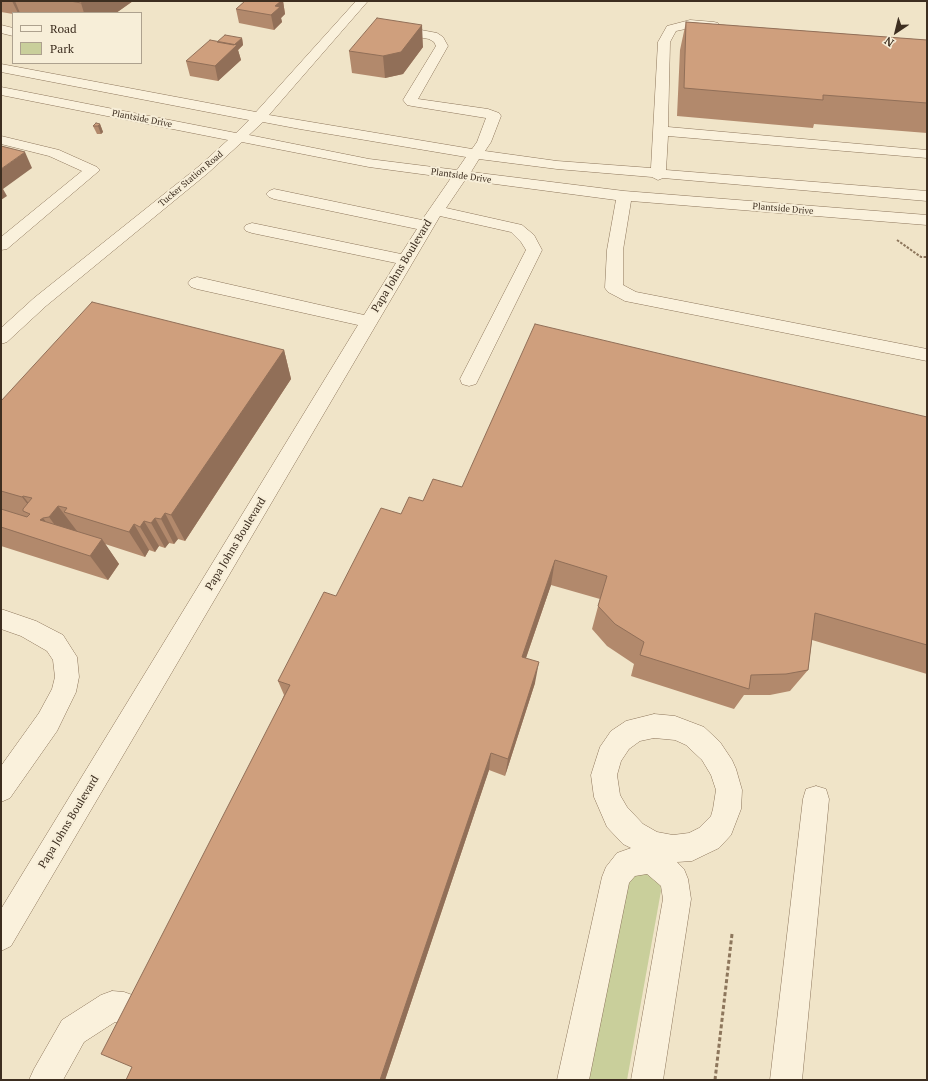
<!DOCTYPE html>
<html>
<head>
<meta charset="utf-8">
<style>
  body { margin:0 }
  #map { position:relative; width:928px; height:1081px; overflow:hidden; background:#f0e4c8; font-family:"PT Serif",serif }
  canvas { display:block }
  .frame { position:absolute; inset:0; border:2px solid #3d2e20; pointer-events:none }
  .legend { position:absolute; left:12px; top:12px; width:130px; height:52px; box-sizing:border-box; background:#f7eed8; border:1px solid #ada18e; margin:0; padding:5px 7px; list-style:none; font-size:12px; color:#3d2e20 }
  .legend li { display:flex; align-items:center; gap:8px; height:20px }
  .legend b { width:20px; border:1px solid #ada18e }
  .north { position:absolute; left:876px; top:12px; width:40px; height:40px; -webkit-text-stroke:3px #f7eed8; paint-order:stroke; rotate:215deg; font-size:11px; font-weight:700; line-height:16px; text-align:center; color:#3d2e20 }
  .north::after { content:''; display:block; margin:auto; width:14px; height:18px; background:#3d2e20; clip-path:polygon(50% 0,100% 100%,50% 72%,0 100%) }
</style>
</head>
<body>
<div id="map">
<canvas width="928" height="1081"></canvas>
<div class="frame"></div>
<ul class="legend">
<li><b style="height:5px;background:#faf1dc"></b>Road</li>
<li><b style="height:11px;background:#c9cf9b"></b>Park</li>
</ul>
<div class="north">N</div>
</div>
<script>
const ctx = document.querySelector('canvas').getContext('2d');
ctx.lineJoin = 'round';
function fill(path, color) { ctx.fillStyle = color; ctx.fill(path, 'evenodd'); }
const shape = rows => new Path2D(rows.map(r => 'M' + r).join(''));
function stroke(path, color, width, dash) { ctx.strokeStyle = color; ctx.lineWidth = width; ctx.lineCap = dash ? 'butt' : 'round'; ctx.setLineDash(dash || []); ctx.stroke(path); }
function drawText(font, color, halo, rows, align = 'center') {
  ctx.font = font + ' "PT Serif",serif'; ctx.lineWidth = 4; ctx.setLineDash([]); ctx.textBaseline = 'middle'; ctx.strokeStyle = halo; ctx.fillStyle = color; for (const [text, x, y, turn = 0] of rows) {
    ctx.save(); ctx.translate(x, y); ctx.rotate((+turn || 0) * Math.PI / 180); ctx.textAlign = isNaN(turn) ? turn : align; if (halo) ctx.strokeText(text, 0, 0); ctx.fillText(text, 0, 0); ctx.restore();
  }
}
const green = shape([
  [640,865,660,882,661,891,627,1080,588,1080,629,879]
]);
const pathFar1 = shape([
  [897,240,921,257,927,257]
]);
const path = shape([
  [715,1080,732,934]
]);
const minor = shape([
  [356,1,368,1,269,115,472,149,477,142,486,118,412,106,407,105,403,100,436,46,434,42,429,39,401,34,399,31,401,28,405,27,437,33,443,37,448,46,418,99,488,109,499,113,501,116,491,142,485,151,557,161,651,168,658,42,667,26,690,20,714,22,718,23,720,26,718,29,714,30,690,28,676,31,670,42,668,127,927,150,927,158,668,136,666,170,927,191,927,201,663,178,658,180,652,177,557,169,479,159,471,172,624,191,927,215,927,225,631,201,623,250,623,285,636,292,927,349,927,361,625,301,608,292,605,288,607,250,616,200,465,180,446,208,522,225,534,235,542,250,476,384,469,386,462,384,460,379,526,250,521,242,511,232,440,216,11,946,1,951,1,909,358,325,197,289,191,287,188,283,191,279,197,277,364,315,396,263,252,233,246,231,244,228,246,225,252,223,401,254,417,229,274,199,269,197,266,194,269,191,274,189,422,220,451,178,369,167,242,142,208,173,46,306,7,342,1,344,1,328,34,298,198,167,228,140,1,95,1,87,236,133,249,120,1,72,1,64,256,112,356,1],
  [263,122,300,129,466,157,457,170,369,159,249,135,263,122],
  [1,25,13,28,13,36,1,33,1,25],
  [1,136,59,150,97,167,100,170,7,249,1,250,1,237,82,171,49,156,1,144,1,136],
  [1,609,36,621,63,635,77,657,79,677,76,692,57,731,10,798,1,802,1,766,39,713,52,689,55,677,53,660,47,651,21,636,1,629,1,609],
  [654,714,675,716,704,727,720,742,732,760,736,769,742,790,741,809,731,835,719,848,692,861,677,862,684,869,688,879,691,899,663,1080,631,1080,663,899,661,886,647,874,635,876,629,883,589,1080,557,1080,602,877,606,867,617,853,631,848,623,844,607,827,594,797,591,775,600,747,611,731,626,721,654,714],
  [654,738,675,740,686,745,702,760,711,775,716,790,713,809,711,816,699,828,689,833,673,835,657,832,643,824,627,807,620,795,617,775,621,761,629,749,640,741,654,738],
  [816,786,826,789,829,799,802,1080,770,1080,803,799,806,789,816,786],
  [112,991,124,992,135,996,139,1007,135,1018,124,1022,115,1022,84,1042,63,1080,29,1080,34,1069,62,1020,101,995,112,991]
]);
const wall = shape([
  [1,1,133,1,116,13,13,13,13,14,1,12],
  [245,1,283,1,285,14,281,18,282,22,274,30,239,23,236,9],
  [686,22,927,40,927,133,814,124,813,128,677,116,680,50],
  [242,38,243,45,238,50,241,60,218,81,190,76,186,61,217,42],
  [423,47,403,74,385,78,352,73,349,51],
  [100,124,103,132,101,134,97,134,93,126],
  [284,350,291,379,185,541,178,539,174,544,169,543,165,548,159,546,155,552,149,550,145,557,105,544,119,564,108,580,1,546,1,401],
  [927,417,927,674,812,640,808,670,790,691,770,695,744,695,734,709,631,676,634,664,607,646,592,629,600,599,551,585,526,658,535,683,505,776,489,770,385,1080,126,1080,132,1067,284,695,278,681,336,596,401,514,423,501,462,487]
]);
const shadedWall = shape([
  [12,1,15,1,20,13,18,13],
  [84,1,133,1,116,13,84,13,81,3],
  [281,1,283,1,285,14,281,18,282,22,274,30,271,15,275,6],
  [422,25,423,47,403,74,385,78,383,56],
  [242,38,243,45,238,50,241,60,218,81,215,66,231,47],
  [100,124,103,132,101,134,98,126],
  [25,152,32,168,3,189,7,196,1,200,1,169],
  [284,350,291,379,185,541,171,515],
  [23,496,41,519,43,518,62,543,42,523,22,497],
  [58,506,77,531,68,543,49,517],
  [165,513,178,539,174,544,161,519],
  [155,518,169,543,165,548,151,523],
  [144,521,159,546,155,552,140,527],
  [134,524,149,550,145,557,129,532],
  [102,539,119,564,108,580,90,556],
  [555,560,551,585,519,678,522,657],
  [539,662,535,683,505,776,508,759],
  [491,753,489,770,385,1080,380,1080]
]);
const building = shape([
  [70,1,84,1,81,3,70,1],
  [245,1,281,1,275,6,280,7,271,15,236,9,245,1],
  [377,18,422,25,401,52,383,56,349,51,377,18],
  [686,22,927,40,927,103,823,95,823,100,684,88,686,22],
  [225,35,242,38,234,45,217,42,225,35],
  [210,40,237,45,215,66,186,61,210,40],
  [96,123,100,124,98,126,93,126,96,123],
  [1,146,25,152,1,169,1,146],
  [92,302,284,350,171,515,165,513,161,519,155,518,151,523,144,521,140,527,134,524,129,532,64,512,67,508,58,506,49,517,43,518,40,520,102,539,90,556,1,527,1,509,27,517,30,514,23,511,23,509,32,498,23,496,22,497,1,491,1,401,92,302],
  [535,324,927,417,927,645,815,613,808,670,786,674,751,675,749,689,640,655,644,642,615,624,598,606,607,576,555,560,522,657,539,662,508,759,491,753,380,1080,126,1080,132,1067,101,1054,290,685,278,681,324,592,336,596,381,508,401,514,409,497,423,501,433,479,462,487,535,324]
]);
const farStreetnames = [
  ["Plantside Drive",142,119,11],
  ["Plantside Drive",461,176,8],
  ["Tucker Station Road",191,179,-40],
  ["Plantside Drive",783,209,5]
];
const streetNames = [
  ["Papa Johns Boulevard",402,266,-59],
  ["Papa Johns Boulevard",236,544,-59],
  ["Papa Johns Boulevard",69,822,-59]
];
fill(green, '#c9cf9b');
stroke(minor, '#8d765c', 1);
stroke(pathFar1, '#8d765c', 2, [2.5, 1.5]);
stroke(path, '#8d765c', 3, [4, 2.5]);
fill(minor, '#faf1dc');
fill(wall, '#b2896c');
fill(shadedWall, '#916f58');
fill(building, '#cf9f7d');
stroke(building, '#916f58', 1);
drawText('9px', '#3d2e20', '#f7eed8', farStreetnames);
drawText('11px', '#3d2e20', '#f7eed8', streetNames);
</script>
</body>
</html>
